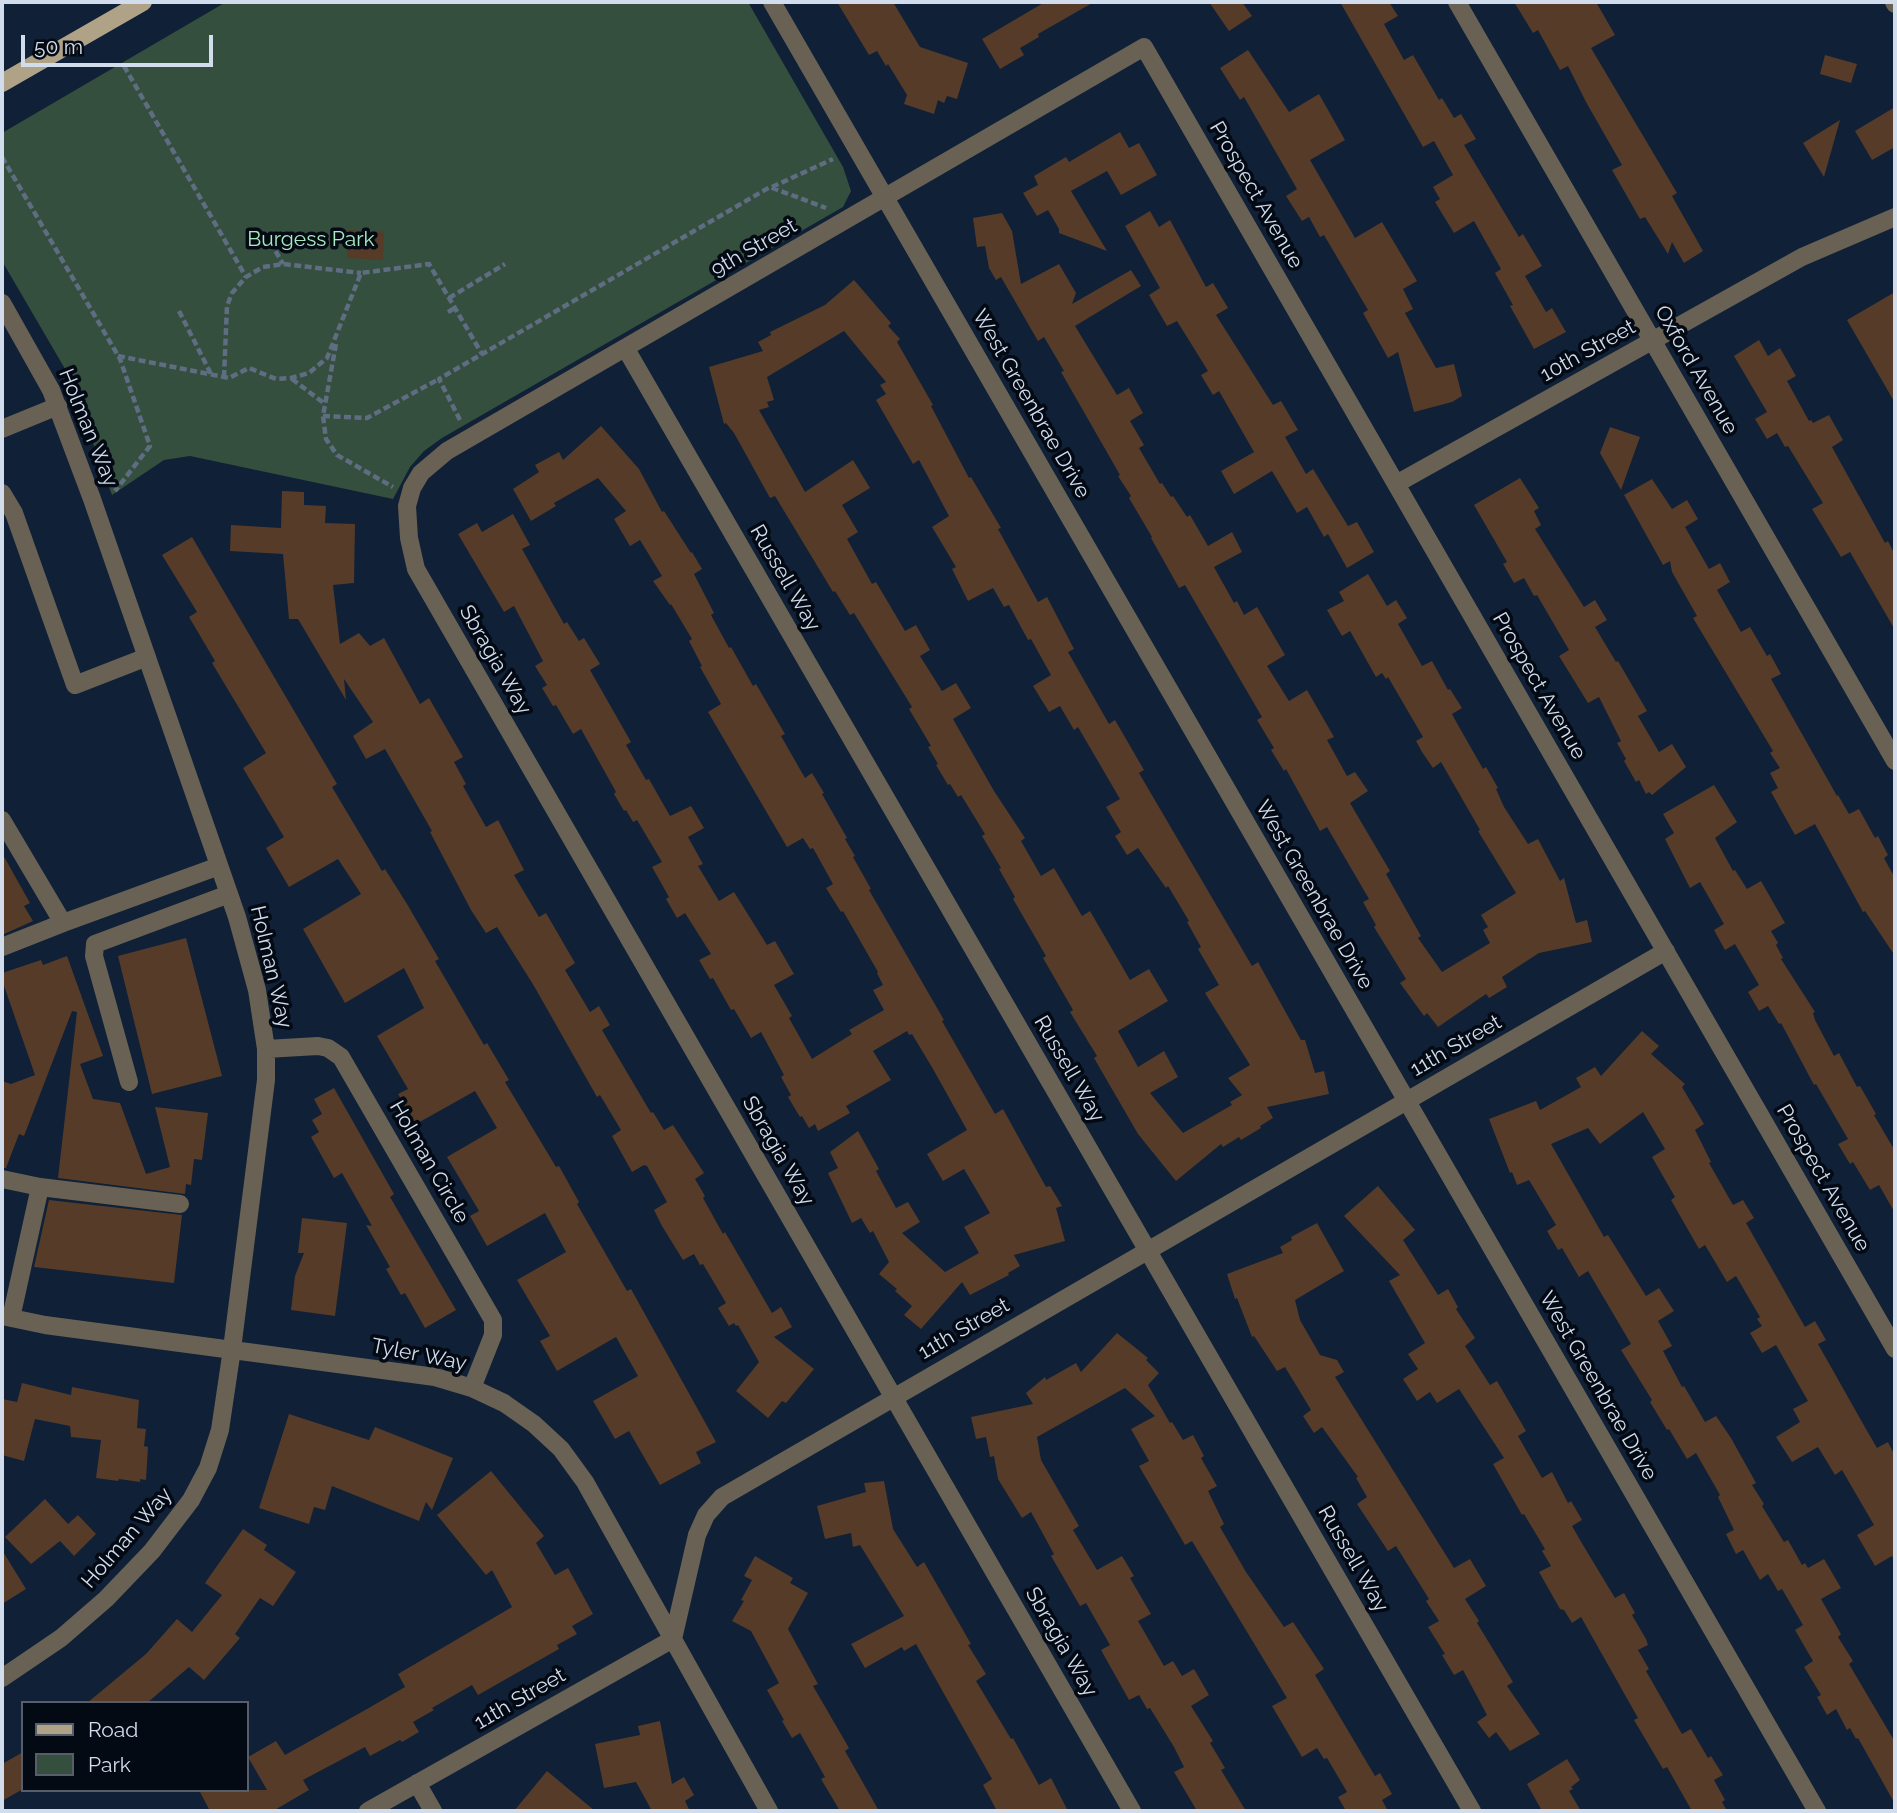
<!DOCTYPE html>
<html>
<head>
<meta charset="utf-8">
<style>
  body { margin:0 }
  #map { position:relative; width:1897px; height:1813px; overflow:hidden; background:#0f2037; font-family:Raleway,sans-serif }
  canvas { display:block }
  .frame { position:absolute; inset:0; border:4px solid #d1dcec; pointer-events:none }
  .legend { position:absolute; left:21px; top:1701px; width:228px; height:91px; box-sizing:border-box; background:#040a14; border:2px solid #565e6a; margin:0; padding:9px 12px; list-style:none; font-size:21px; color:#d1dcec }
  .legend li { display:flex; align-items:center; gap:14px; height:35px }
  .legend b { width:35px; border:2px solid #565e6a }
  .scale { position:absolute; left:21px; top:35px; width:192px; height:32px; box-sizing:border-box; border:4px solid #d1dcec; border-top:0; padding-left:9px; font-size:21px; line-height:24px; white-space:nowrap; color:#d1dcec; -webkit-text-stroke:5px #040a14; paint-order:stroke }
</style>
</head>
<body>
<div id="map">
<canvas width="1897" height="1813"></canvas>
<div class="frame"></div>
<ul class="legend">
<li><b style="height:9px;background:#b0a287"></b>Road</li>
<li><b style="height:19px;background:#344f3d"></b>Park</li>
</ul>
<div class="scale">50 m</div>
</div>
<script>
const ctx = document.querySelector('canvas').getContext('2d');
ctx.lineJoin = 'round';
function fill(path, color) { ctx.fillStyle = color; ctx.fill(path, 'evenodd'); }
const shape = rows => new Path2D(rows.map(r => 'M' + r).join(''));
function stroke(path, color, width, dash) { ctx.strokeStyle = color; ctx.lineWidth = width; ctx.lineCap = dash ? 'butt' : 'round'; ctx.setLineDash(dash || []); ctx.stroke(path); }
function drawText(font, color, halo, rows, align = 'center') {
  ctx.font = font + ' Raleway,sans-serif'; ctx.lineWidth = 7; ctx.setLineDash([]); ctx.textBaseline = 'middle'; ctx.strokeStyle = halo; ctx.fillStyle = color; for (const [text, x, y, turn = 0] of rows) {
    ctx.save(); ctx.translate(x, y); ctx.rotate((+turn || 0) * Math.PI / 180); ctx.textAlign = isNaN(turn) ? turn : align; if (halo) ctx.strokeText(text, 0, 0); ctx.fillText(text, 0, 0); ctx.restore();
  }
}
const green = shape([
  [226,2,748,2,843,167,851,191,843,207,442,438,424,451,410,467,393,499,190,456,164,460,112,495,68,374,2,261,2,133]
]);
const building = shape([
  [837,2,893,2,920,47,968,63,957,99,947,96,944,103,938,100,934,114,904,104,907,95,888,64,886,66,877,51,869,55],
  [1045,2,1094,2,1038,34,1039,37,1020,48,1024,55,1000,69,982,39],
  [1209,2,1242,2,1252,16,1229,31],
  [1340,2,1389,2,1398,16,1384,24,1404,60,1413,55,1439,100,1442,98,1454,118,1461,114,1476,139,1464,145,1519,237,1523,234,1542,266,1525,276,1546,312,1552,308,1566,332,1534,349,1510,306,1513,305,1495,273,1501,269,1474,221,1454,233,1435,202,1440,199,1433,187,1453,175,1434,141,1423,147],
  [1514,2,1596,2,1615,35,1591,48,1677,193,1672,196,1703,251,1684,263,1672,242,1668,254,1645,217,1640,219,1612,170,1622,165,1586,102,1568,66,1560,70,1538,30,1533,33],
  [1248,50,1289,112,1319,94,1345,140,1310,160,1355,238,1382,222,1417,281,1403,289,1413,309,1405,313,1436,368,1454,364,1462,396,1452,402,1414,412,1398,352,1388,358,1363,313,1368,310,1324,235,1320,237,1309,217,1302,221,1286,196,1297,189,1244,97,1240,100,1220,68],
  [1825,55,1857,64,1851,83,1820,74],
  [1895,107,1895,147,1872,160,1855,131],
  [1840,120,1824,177,1803,143],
  [1120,132,1129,148,1139,143,1157,175,1121,195,1107,171,1071,191,1107,251,1059,233,1059,229,1048,210,1037,216,1023,193,1038,185,1034,176,1066,157,1069,162],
  [1150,211,1159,227,1170,220,1206,287,1213,283,1228,308,1216,315,1273,405,1281,401,1298,430,1285,437,1306,474,1313,469,1348,526,1357,522,1374,552,1347,568,1328,534,1324,537,1307,507,1297,513,1272,471,1234,494,1221,471,1254,452,1219,391,1213,395,1201,375,1208,371,1177,321,1167,326,1149,295,1160,288,1125,226],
  [1002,213,1012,231,1021,284,1059,264,1076,293,1072,304,1131,270,1141,286,1075,326,1117,395,1129,388,1143,413,1130,421,1144,445,1139,448,1160,484,1162,483,1171,497,1173,496,1187,517,1190,515,1208,546,1232,532,1242,552,1214,567,1234,603,1237,601,1244,615,1257,607,1285,655,1267,666,1289,701,1307,690,1334,737,1327,740,1347,776,1355,772,1368,791,1350,803,1390,871,1386,874,1421,936,1418,938,1442,972,1490,943,1483,930,1488,927,1481,915,1516,893,1478,831,1480,830,1441,762,1433,768,1422,752,1416,741,1423,737,1388,677,1386,679,1382,673,1376,677,1350,631,1342,636,1327,610,1344,601,1339,592,1368,574,1387,606,1396,600,1407,618,1398,624,1422,666,1432,661,1448,690,1450,689,1462,708,1452,714,1458,725,1483,769,1486,767,1498,788,1496,789,1504,807,1528,844,1538,839,1560,881,1564,878,1576,923,1587,920,1592,942,1539,953,1502,977,1507,987,1489,998,1486,994,1438,1027,1427,1013,1424,1016,1400,983,1406,979,1374,927,1376,925,1363,902,1369,899,1327,827,1320,831,1286,769,1284,771,1271,750,1274,748,1257,720,1262,717,1185,585,1179,588,1151,538,1152,537,1129,498,1131,496,1118,476,1120,475,1061,372,1064,371,1044,337,1038,341,1001,277,996,280,989,268,985,246,977,247,973,218],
  [348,230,384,232,383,260,347,258],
  [854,280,891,323,888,326,900,339,897,342,933,405,931,406,969,478,971,477,1001,528,998,529,1038,602,1047,597,1074,649,1068,652,1109,724,1115,720,1144,770,1139,773,1252,966,1258,962,1301,1040,1305,1040,1315,1073,1324,1071,1329,1094,1267,1107,1273,1118,1260,1126,1261,1128,1241,1140,1239,1137,1223,1147,1221,1144,1176,1181,1138,1134,1094,1058,1097,1056,1070,1012,1073,1010,1043,958,1046,956,1013,899,1015,897,999,869,1001,868,982,836,985,834,961,795,958,797,950,784,948,785,936,765,938,764,928,747,931,746,909,709,912,707,854,613,850,615,835,591,833,592,775,496,770,498,734,433,726,423,724,424,709,367,763,351,758,342,771,335,770,332,825,305],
  [844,331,886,382,880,385,886,394,876,400,913,464,919,460,949,516,932,527,956,567,952,569,968,601,993,588,1004,607,1009,605,1028,640,1031,639,1051,675,1033,686,1049,712,1060,706,1074,730,1078,727,1120,799,1106,807,1121,832,1115,836,1127,855,1138,848,1166,888,1168,886,1189,921,1187,922,1201,947,1198,949,1219,985,1205,993,1250,1065,1228,1078,1242,1095,1230,1102,1232,1105,1183,1133,1150,1093,1178,1077,1164,1051,1138,1067,1118,1031,1168,1001,1149,969,1130,980,1090,911,1082,916,1054,868,1041,876,1021,841,1025,838,994,791,953,719,971,708,956,683,942,691,920,656,930,650,916,625,905,631,876,582,872,584,847,539,858,532,842,505,870,488,853,460,805,492,759,410,769,407,767,402,774,400,767,377],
  [1895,292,1895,403,1847,320],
  [1759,340,1768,356,1780,348,1796,376,1787,381,1809,421,1811,420,1813,423,1829,415,1843,440,1832,447,1885,543,1888,541,1895,555,1895,630,1850,552,1841,557,1812,509,1823,503,1788,446,1785,447,1777,433,1767,439,1755,419,1767,412,1734,356],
  [601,426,639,469,662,512,664,511,691,553,692,552,702,569,694,574,714,613,711,615,729,648,731,647,753,686,756,684,785,734,781,736,805,778,812,773,824,793,822,794,847,838,845,839,855,856,853,857,871,889,869,890,944,1020,942,1021,995,1114,1003,1109,1046,1187,1050,1186,1062,1206,1056,1208,1065,1241,1014,1255,1020,1266,1008,1273,1009,1275,970,1295,962,1282,921,1329,904,1315,912,1306,895,1291,897,1289,879,1274,889,1262,873,1231,870,1233,861,1218,852,1223,828,1173,838,1168,830,1152,858,1131,879,1169,876,1171,896,1208,908,1202,920,1222,902,1233,945,1272,979,1253,964,1227,990,1213,964,1169,943,1181,927,1154,967,1130,933,1069,912,1034,909,1035,907,1031,873,1051,891,1080,846,1106,850,1113,818,1131,815,1124,809,1128,802,1116,800,1117,788,1097,791,1095,781,1077,784,1075,761,1032,751,1038,734,1009,731,1010,713,978,710,979,699,960,711,954,685,913,677,918,666,899,669,897,652,867,662,862,637,820,633,822,626,810,624,811,614,794,616,792,581,729,573,734,556,705,553,706,542,688,547,685,535,666,543,661,514,606,504,612,458,534,477,523,482,532,513,514,530,545,522,549,564,624,567,622,579,641,584,638,600,664,590,670,631,742,626,745,646,780,649,779,670,816,691,806,704,828,688,837,703,864,698,866,719,901,734,892,767,945,775,941,794,974,774,985,792,1016,789,1018,812,1059,852,1034,849,1030,884,1010,873,990,883,985,877,973,878,972,843,911,841,912,826,888,833,884,813,848,810,849,803,838,787,847,708,712,721,704,700,667,702,666,689,641,692,639,671,604,670,605,653,581,662,576,640,540,630,546,614,519,626,511,598,478,554,503,556,506,531,521,513,489,539,472,535,465,559,452,563,460],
  [1610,427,1640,437,1621,490,1600,453],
  [1520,478,1539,508,1534,511,1541,525,1535,529,1584,607,1595,600,1607,620,1595,627,1616,662,1618,661,1647,711,1638,716,1659,752,1672,744,1686,767,1652,795,1649,792,1646,794,1639,780,1636,782,1624,761,1626,759,1617,743,1621,741,1599,697,1588,703,1559,656,1569,650,1537,595,1534,596,1524,578,1514,583,1503,564,1507,562,1474,505],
  [1652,479,1672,509,1687,500,1698,519,1685,527,1709,569,1720,563,1730,582,1717,590,1741,632,1750,627,1767,656,1770,654,1781,674,1771,679,1837,796,1838,795,1849,814,1859,809,1875,838,1878,836,1888,855,1884,858,1895,878,1895,956,1865,911,1863,912,1815,824,1795,835,1771,792,1778,788,1770,773,1780,768,1770,753,1773,751,1693,618,1697,616,1672,572,1670,561,1663,565,1624,495],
  [282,491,304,492,304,505,326,506,325,523,355,524,354,583,333,585,340,644,359,633,370,646,384,638,420,704,429,698,463,757,454,762,466,784,463,786,486,827,498,820,524,870,514,875,539,917,546,913,575,963,565,970,590,1012,599,1006,610,1025,602,1030,651,1113,653,1112,664,1130,673,1125,704,1173,695,1179,705,1196,703,1198,723,1234,725,1232,772,1313,781,1307,792,1327,774,1337,814,1369,786,1403,782,1401,768,1418,736,1391,759,1362,738,1325,736,1326,734,1323,729,1326,718,1308,726,1303,703,1264,700,1265,694,1254,683,1260,662,1226,654,1210,667,1202,647,1166,644,1165,632,1172,612,1136,621,1130,600,1095,597,1097,534,986,497,927,486,933,471,910,430,832,432,831,385,749,366,759,353,736,373,722,344,679,346,700,298,619,289,619,283,554,230,551,231,525,281,528],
  [192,537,337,784,332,787,382,871,385,869,407,904,439,959,435,961,484,1045,487,1043,509,1080,505,1082,556,1167,559,1166,579,1202,577,1204,627,1291,631,1289,716,1442,696,1452,701,1463,660,1485,629,1431,615,1439,593,1401,638,1376,616,1337,557,1371,540,1341,550,1336,517,1280,566,1252,545,1213,487,1246,470,1216,479,1211,447,1157,497,1128,475,1091,416,1124,398,1094,408,1089,377,1036,424,1008,404,968,345,1003,303,929,361,894,338,859,289,887,266,848,284,837,243,768,266,753,212,663,215,661,189,617,197,612,162,555],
  [1714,785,1737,822,1715,838,1733,871,1735,870,1747,889,1761,881,1785,923,1771,931,1778,943,1776,945,1783,958,1781,959,1815,1012,1813,1013,1815,1020,1834,1056,1839,1053,1857,1087,1860,1086,1876,1114,1874,1115,1895,1151,1895,1213,1879,1185,1870,1190,1853,1162,1850,1164,1838,1144,1848,1139,1816,1084,1814,1085,1781,1023,1779,1024,1768,1006,1759,1011,1748,992,1759,985,1735,944,1725,950,1714,930,1724,924,1700,882,1690,888,1665,839,1674,833,1663,814],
  [2,853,30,903,24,906,33,921,2,935],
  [186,938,222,1076,152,1094,118,956],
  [67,956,103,1056,80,1064,93,1099,120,1103,146,1174,170,1167,155,1107,208,1113,202,1160,194,1159,191,1185,186,1184,185,1194,58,1178,77,1012,72,1011,24,1136,19,1134,6,1168,2,1168,2,1081,11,1084,35,1075,2,980,2,973,41,960,43,965],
  [1642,1031,1659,1046,1651,1054,1685,1084,1682,1087,1704,1124,1695,1130,1711,1162,1709,1163,1733,1205,1743,1200,1754,1218,1746,1223,1805,1327,1815,1321,1826,1340,1818,1344,1866,1429,1877,1448,1888,1442,1895,1456,1895,1563,1892,1556,1875,1566,1857,1535,1874,1525,1842,1470,1835,1475,1818,1447,1792,1462,1776,1437,1800,1422,1793,1409,1808,1401,1776,1345,1762,1353,1750,1333,1762,1326,1757,1319,1760,1317,1736,1276,1727,1282,1705,1245,1699,1249,1671,1200,1675,1197,1652,1157,1665,1149,1643,1112,1600,1144,1588,1128,1551,1144,1604,1237,1608,1235,1646,1296,1659,1288,1674,1311,1658,1321,1672,1346,1663,1351,1682,1387,1684,1386,1705,1422,1716,1416,1731,1438,1756,1483,1752,1485,1764,1504,1762,1506,1784,1542,1788,1540,1802,1565,1805,1563,1808,1568,1824,1559,1841,1588,1821,1599,1841,1634,1838,1637,1853,1661,1849,1664,1895,1742,1895,1804,1858,1738,1856,1739,1850,1728,1847,1730,1836,1709,1827,1715,1817,1697,1821,1695,1804,1667,1813,1661,1795,1630,1803,1625,1782,1589,1778,1591,1768,1574,1760,1580,1743,1550,1736,1554,1726,1534,1734,1530,1718,1497,1720,1495,1696,1453,1687,1459,1669,1429,1667,1430,1650,1402,1652,1400,1621,1350,1631,1344,1588,1271,1579,1277,1562,1248,1558,1250,1547,1231,1556,1225,1529,1180,1517,1185,1512,1172,1510,1173,1489,1119,1536,1101,1540,1110,1581,1087,1576,1078,1595,1067,1601,1076],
  [334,1088,394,1194,390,1197,456,1310,425,1328,405,1293,401,1295,386,1269,390,1267,366,1225,372,1226,342,1173,334,1178,311,1137,319,1132,312,1120,322,1114,314,1099],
  [1378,1186,1415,1230,1403,1240,1438,1295,1448,1289,1458,1307,1456,1309,1475,1338,1465,1346,1490,1385,1497,1381,1526,1431,1518,1436,1542,1478,1552,1472,1568,1503,1571,1501,1582,1520,1572,1526,1583,1545,1615,1598,1624,1593,1635,1613,1632,1615,1646,1639,1648,1645,1638,1650,1649,1669,1646,1671,1682,1734,1691,1729,1708,1758,1711,1756,1723,1775,1714,1780,1725,1800,1722,1802,1727,1811,1692,1811,1667,1767,1663,1769,1634,1720,1638,1718,1581,1617,1572,1623,1564,1610,1560,1609,1539,1572,1551,1566,1542,1551,1545,1549,1524,1514,1522,1515,1493,1464,1504,1458,1459,1389,1437,1403,1430,1392,1417,1401,1403,1379,1418,1369,1408,1354,1425,1343,1389,1281,1400,1275,1344,1216],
  [49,1200,182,1215,174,1283,34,1267],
  [302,1218,347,1223,335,1316,291,1310,295,1276,304,1253,298,1253],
  [1317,1223,1344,1271,1295,1300,1300,1320,1320,1355,1337,1360,1344,1372,1335,1377,1454,1568,1470,1559,1486,1586,1465,1599,1479,1621,1477,1623,1513,1682,1507,1686,1540,1734,1510,1751,1496,1732,1489,1738,1477,1722,1487,1715,1463,1670,1454,1675,1442,1655,1445,1654,1428,1627,1439,1621,1426,1601,1429,1599,1396,1546,1388,1551,1357,1504,1367,1497,1356,1478,1358,1477,1322,1427,1314,1433,1303,1416,1311,1410,1302,1395,1285,1367,1277,1371,1254,1336,1252,1337,1237,1298,1235,1299,1227,1274,1283,1253,1280,1247,1292,1240,1291,1237],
  [1117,1333,1148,1358,1146,1360,1159,1373,1148,1385,1170,1423,1172,1422,1183,1440,1193,1435,1204,1456,1201,1458,1217,1486,1208,1491,1224,1524,1220,1527,1246,1572,1284,1627,1293,1622,1324,1669,1315,1675,1375,1776,1380,1773,1392,1794,1382,1800,1388,1811,1346,1811,1338,1797,1347,1792,1327,1758,1324,1759,1317,1748,1302,1757,1272,1706,1287,1698,1192,1541,1185,1545,1139,1466,1149,1461,1131,1429,1155,1416,1125,1388,1037,1437,1041,1460,1079,1526,1073,1530,1097,1570,1122,1556,1134,1576,1130,1578,1151,1614,1138,1621,1164,1666,1173,1661,1182,1676,1194,1669,1209,1695,1191,1706,1213,1741,1210,1743,1225,1768,1221,1770,1246,1811,1197,1811,1174,1772,1184,1767,1174,1747,1150,1708,1147,1709,1139,1695,1129,1700,1101,1650,1110,1645,1086,1603,1080,1606,1051,1556,1054,1554,1031,1512,1022,1518,998,1479,994,1456,990,1457,986,1437,976,1439,971,1417,1033,1404,1026,1393,1045,1377,1046,1380,1076,1363,1081,1372],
  [22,1383,71,1395,72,1387,139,1400,137,1428,146,1429,144,1446,148,1447,146,1480,140,1479,140,1482,119,1479,118,1481,96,1478,101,1440,71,1437,70,1426,35,1419,24,1461,2,1455,2,1399,17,1402],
  [289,1414,369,1440,375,1427,453,1458,432,1510,426,1502,419,1521,332,1486,325,1510,314,1507,309,1524,259,1508],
  [491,1471,544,1536,536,1543,555,1575,568,1568,593,1614,572,1626,577,1634,557,1645,559,1649,478,1695,472,1685,432,1708,434,1710,413,1722,419,1732,402,1742,400,1740,370,1756,365,1747,303,1780,309,1790,273,1811,210,1811,199,1790,267,1790,248,1757,276,1741,285,1755,367,1709,405,1687,398,1674,512,1607,492,1570,486,1575,437,1515],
  [884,1481,893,1529,917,1567,924,1562,971,1644,968,1645,986,1674,976,1681,1011,1739,1013,1738,1039,1785,1051,1778,1068,1811,997,1811,983,1785,992,1779,916,1644,904,1651,902,1647,865,1668,851,1644,904,1616,860,1545,853,1547,851,1533,825,1539,817,1506,866,1492,864,1483],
  [45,1499,68,1524,78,1515,96,1534,74,1556,60,1541,31,1564,5,1537],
  [243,1529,267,1545,264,1550,296,1572,273,1606,260,1598,235,1634,240,1638,204,1680,189,1667,147,1703,87,1703,146,1654,177,1619,192,1632,222,1595,205,1583],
  [2,1550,26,1589,2,1604],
  [755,1556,793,1578,790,1583,808,1593,788,1629,818,1684,813,1686,849,1748,845,1751,879,1811,840,1811,821,1779,825,1777,800,1733,792,1738,782,1721,784,1720,767,1690,779,1683,751,1631,732,1621,744,1601,741,1600,752,1580,744,1576],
  [660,1721,672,1784,684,1777,694,1795,685,1801,690,1811,652,1811,636,1782,604,1788,595,1744,640,1735,638,1726],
  [23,1752,23,1789,2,1801,2,1764],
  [1567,1759,1580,1780,1571,1787,1573,1789,1569,1791,1581,1811,1542,1811,1527,1784],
  [547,1771,595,1811,514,1811]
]);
const path = shape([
  [124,66,246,277],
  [2,157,120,359,150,446,115,491],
  [772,187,833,159],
  [265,233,283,264],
  [449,298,505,264],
  [179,311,211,374],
  [448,312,455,308],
  [336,344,323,416,326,439,337,455,393,487],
  [118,356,229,378,249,368,276,379,291,378,309,373,327,358,361,273,429,264,482,354],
  [224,377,227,306,232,293,246,277,263,267,283,264,361,273],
  [292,379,325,404],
  [323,416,367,418,439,379],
  [460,420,439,379,770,187,826,208]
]);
const minor = shape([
  [772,2,1817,1811],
  [1457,2,1895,761],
  [1894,2,1895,4],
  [2,303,51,390,92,499,237,917,257,990,266,1049,266,1080,232,1349,220,1430,208,1468,191,1500,152,1551,106,1599,61,1638,2,1678],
  [626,349,1472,1811],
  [2,429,58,406],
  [1396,484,1802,257,1895,217],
  [2,493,14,513,75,685,147,657],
  [2,820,63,923,219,866],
  [2,947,63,923],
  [266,1049,318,1046,328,1048,341,1057,493,1320,493,1335,472,1388],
  [129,1082,94,956,95,944,229,894],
  [2,1179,40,1187,11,1318],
  [40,1187,180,1204],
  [2,1316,45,1325,435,1377,472,1388,504,1403,534,1424,561,1449,585,1482,769,1811],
  [417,1783,433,1811],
  [368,1811,673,1639,697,1535,706,1515,722,1497,1666,951],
  [1132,1811,416,569,409,538,407,506,412,488,421,473,447,451,1144,47,1895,1349]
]);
const major = shape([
  [2,83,143,2]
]);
const streetNames = [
  ["Prospect Avenue",1256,195,60],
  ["9th Street",754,248,-30],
  ["10th Street",1588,351,-29],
  ["Oxford Avenue",1696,370,60],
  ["West Greenbrae Drive",1031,404,60],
  ["Holman Way",88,428,68],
  ["Russell Way",785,578,60],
  ["Sbragia Way",495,660,60],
  ["Prospect Avenue",1539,686,60],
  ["West Greenbrae Drive",1314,895,60],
  ["Holman Way",271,967,77],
  ["11th Street",1456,1046,-30],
  ["Russell Way",1069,1069,60],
  ["Sbragia Way",778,1151,60],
  ["Holman Circle",429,1162,60],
  ["Prospect Avenue",1823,1178,60],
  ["11th Street",964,1329,-30],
  ["Tyler Way",419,1355,11],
  ["West Greenbrae Drive",1598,1386,60],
  ["Holman Way",127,1538,-49],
  ["Russell Way",1353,1559,60],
  ["Sbragia Way",1061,1642,60],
  ["11th Street",520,1699,-30]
];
const parkNames = [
  ["Burgess Park",311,240]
];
fill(green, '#344f3d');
fill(building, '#563b28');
stroke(path, '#5f6d82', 4.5, [7, 3.5]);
stroke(minor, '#686154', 18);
stroke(major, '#b0a287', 18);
drawText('21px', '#d1dcec', '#040a14', streetNames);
drawText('21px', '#a8ebbe', '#040a14', parkNames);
</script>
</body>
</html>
